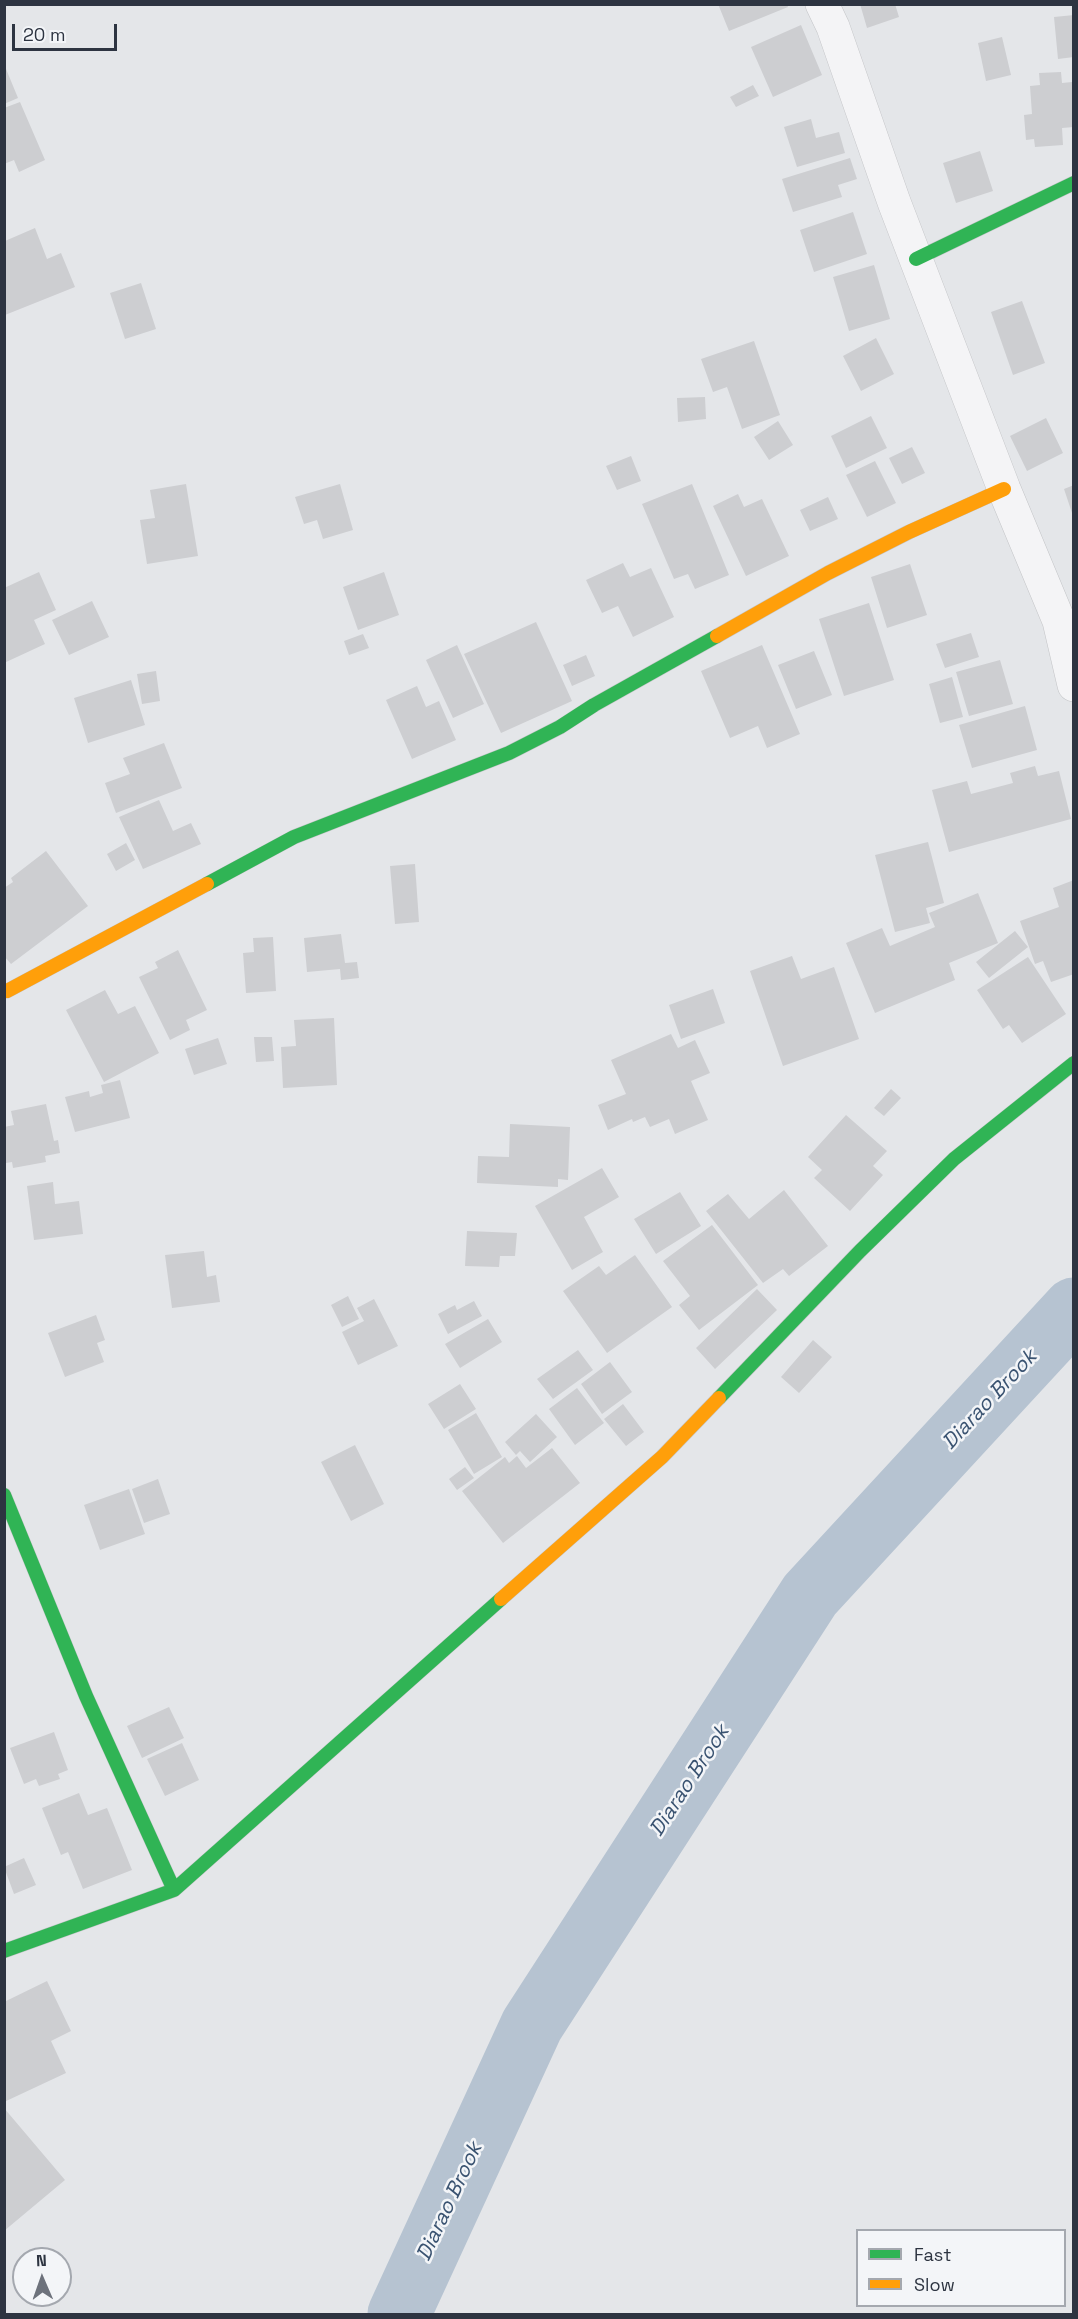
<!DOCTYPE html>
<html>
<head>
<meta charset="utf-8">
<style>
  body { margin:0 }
  #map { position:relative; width:1078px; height:2319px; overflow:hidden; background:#e4e6e9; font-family:"Space Grotesk",sans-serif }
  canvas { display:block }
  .frame { position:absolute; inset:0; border:6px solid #2d3441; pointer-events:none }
  .legend { position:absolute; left:856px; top:2229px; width:210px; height:78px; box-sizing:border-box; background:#f3f5f8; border:2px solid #a4a8af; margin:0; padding:8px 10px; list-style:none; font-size:18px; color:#2d3441 }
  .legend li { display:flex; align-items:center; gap:12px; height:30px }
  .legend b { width:30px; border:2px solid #a4a8af }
  .north { position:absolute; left:12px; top:2247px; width:60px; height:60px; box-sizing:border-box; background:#f3f5f8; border:2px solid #a4a8af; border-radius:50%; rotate:358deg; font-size:16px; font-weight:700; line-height:24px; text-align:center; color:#2d3441 }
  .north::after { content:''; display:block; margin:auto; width:21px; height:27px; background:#6d727c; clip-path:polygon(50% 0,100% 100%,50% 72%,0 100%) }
  .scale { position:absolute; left:12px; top:24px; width:105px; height:27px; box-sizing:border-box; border:3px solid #2d3441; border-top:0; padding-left:8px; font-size:18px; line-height:21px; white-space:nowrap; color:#2d3441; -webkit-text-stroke:4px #f3f5f8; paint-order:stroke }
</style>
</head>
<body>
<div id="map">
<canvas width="1078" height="2319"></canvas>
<div class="frame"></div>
<ul class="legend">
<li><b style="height:8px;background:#30b455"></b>Fast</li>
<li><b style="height:8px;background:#ff9f0a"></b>Slow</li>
</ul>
<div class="north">N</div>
<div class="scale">20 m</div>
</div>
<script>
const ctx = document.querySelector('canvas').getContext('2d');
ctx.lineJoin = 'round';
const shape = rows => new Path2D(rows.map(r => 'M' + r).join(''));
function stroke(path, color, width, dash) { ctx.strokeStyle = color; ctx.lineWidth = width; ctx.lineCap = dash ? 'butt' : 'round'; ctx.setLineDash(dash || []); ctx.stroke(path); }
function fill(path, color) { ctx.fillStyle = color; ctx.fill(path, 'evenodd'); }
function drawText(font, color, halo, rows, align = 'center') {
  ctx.font = font + ' "Space Grotesk",sans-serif'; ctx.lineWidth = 5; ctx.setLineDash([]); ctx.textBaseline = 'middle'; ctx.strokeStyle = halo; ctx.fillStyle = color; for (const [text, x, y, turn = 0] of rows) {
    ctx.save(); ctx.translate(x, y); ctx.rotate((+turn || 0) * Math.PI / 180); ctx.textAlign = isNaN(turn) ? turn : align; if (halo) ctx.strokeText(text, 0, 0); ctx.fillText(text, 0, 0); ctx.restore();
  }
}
const river = shape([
  [399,2314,532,2025,810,1595,1074,1309]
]);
const building = shape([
  [718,4,787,4,788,7,729,31],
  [860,4,895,4,899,17,867,28],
  [1074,15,1074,57,1058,59,1054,17],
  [801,25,822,75,773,97,751,47],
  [1002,37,1011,75,986,81,978,43],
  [4,64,18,98,4,104],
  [1061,72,1062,83,1072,82,1074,127,1062,128,1063,145,1035,147,1034,139,1026,140,1024,115,1032,114,1030,86,1040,85,1039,73],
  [753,85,759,96,736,107,730,97],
  [20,102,45,160,19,172,14,160,4,164,4,108],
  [811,119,816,138,839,132,845,153,797,167,784,127],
  [980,151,993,191,956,203,943,163],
  [850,158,857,179,838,185,842,197,793,212,782,179],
  [853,212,867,254,814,272,800,230],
  [35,228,47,259,61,253,75,287,5,315,5,241],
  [874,265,890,319,849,331,833,277],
  [141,283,156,329,125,339,110,293],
  [1022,301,1045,363,1013,375,991,312],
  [876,338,894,374,861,391,843,356],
  [754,341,780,415,742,429,727,387,713,392,701,359],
  [705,397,706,419,678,422,677,398],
  [871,416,887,448,846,468,831,436],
  [1046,418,1063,453,1027,471,1010,436],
  [778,421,793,445,769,460,754,437],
  [912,447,925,473,902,484,889,458],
  [631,456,641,481,617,490,606,466],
  [875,461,896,503,867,517,846,475],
  [186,484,198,556,147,564,140,520,155,518,150,490],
  [340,484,353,530,323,539,317,520,304,524,295,497],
  [692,484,729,575,695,589,688,574,674,579,642,504],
  [1074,485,1074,516,1073,516,1064,489],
  [738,494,744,507,762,499,789,556,746,576,713,506],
  [828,497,838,519,810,531,800,510],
  [623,563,630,577,651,568,674,617,633,637,618,606,602,613,586,580],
  [910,564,927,615,887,628,871,577],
  [39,572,56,610,34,620,45,644,4,663,4,588],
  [384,572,399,615,358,630,343,587],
  [92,601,109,637,69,655,52,620],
  [869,603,894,680,844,696,819,619],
  [536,622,572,701,501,733,464,654],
  [971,633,979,657,945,668,936,644],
  [363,634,369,648,349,655,344,641],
  [457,645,484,704,453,718,426,660],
  [762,645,800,734,767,748,758,726,730,738,701,671],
  [814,651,832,695,796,709,778,665],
  [586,655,595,676,572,686,563,665],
  [1000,660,1013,704,969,716,956,672],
  [156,671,160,701,142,704,137,674],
  [952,677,963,717,940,723,929,684],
  [131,680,145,725,88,743,74,698],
  [417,686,426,707,439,701,456,740,412,759,386,700],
  [1025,706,1037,750,972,768,959,725],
  [164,743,182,788,116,813,105,783,130,774,123,758],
  [1035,766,1038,776,1059,771,1071,819,949,852,932,790,967,781,971,794,1013,783,1010,773],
  [159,800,173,831,191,823,201,844,143,869,119,817],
  [928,842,944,903,926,908,930,923,895,932,875,855],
  [126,843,135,860,116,871,107,854],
  [46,851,88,906,11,964,4,956,4,888,13,882,11,878],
  [415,864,419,922,395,924,390,866],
  [1074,880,1074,974,1051,982,1043,961,1035,964,1020,921,1059,907,1053,888],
  [978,893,998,943,949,963,955,980,875,1013,846,943,882,928,890,946,935,927,929,913],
  [1015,931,1028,947,989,978,976,962],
  [341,934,345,963,357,962,359,978,341,980,340,969,307,972,304,938],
  [273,937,276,991,246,993,243,953,254,952,253,938],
  [178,950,207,1010,186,1020,190,1030,170,1040,139,977,158,968,155,962],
  [792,956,801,979,834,967,859,1039,783,1066,750,971],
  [1028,957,1066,1014,1022,1043,1009,1025,1003,1029,977,990],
  [713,989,725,1023,681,1039,669,1005],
  [105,990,118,1014,135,1006,159,1053,104,1082,66,1010],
  [334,1018,337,1085,283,1088,281,1047,296,1046,294,1020],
  [671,1034,678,1048,695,1040,710,1073,691,1081,708,1120,675,1134,669,1119,650,1127,645,1117,633,1122,632,1119,608,1130,598,1105,626,1094,611,1060],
  [254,1037,272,1037,274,1061,256,1062],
  [218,1038,227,1064,194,1075,185,1049],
  [120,1080,130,1118,75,1132,65,1097,89,1091,90,1097,103,1093,101,1085],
  [891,1089,901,1098,884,1116,874,1108],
  [46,1104,54,1141,58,1140,60,1153,45,1156,46,1162,13,1168,12,1162,6,1163,4,1155,4,1127,14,1125,11,1111],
  [846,1115,887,1151,873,1166,883,1175,850,1211,814,1178,822,1170,808,1157],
  [510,1124,570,1127,568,1180,558,1179,558,1187,477,1183,478,1156,509,1157],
  [602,1168,619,1197,584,1217,603,1252,572,1270,535,1206],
  [53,1182,55,1204,79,1201,83,1234,34,1240,27,1186],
  [784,1190,828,1246,789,1276,783,1269,763,1283,706,1211,728,1194,749,1219],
  [680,1192,701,1226,656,1254,634,1219],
  [712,1225,758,1285,699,1330,679,1305,690,1296,663,1261],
  [467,1231,517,1233,515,1256,500,1256,499,1267,465,1266],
  [204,1251,207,1277,216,1275,220,1302,172,1308,165,1255],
  [635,1255,672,1307,607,1353,563,1291,599,1266,606,1275],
  [757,1289,777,1310,715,1369,696,1348],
  [348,1296,359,1319,342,1327,331,1305],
  [374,1299,398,1346,358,1365,342,1332,364,1321,357,1308],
  [474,1301,482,1316,448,1334,438,1314,455,1305,457,1310],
  [96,1315,105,1340,97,1343,104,1362,65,1377,48,1333],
  [488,1319,502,1342,460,1368,445,1344],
  [813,1340,832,1357,799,1393,781,1377],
  [578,1350,593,1370,553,1399,537,1379],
  [610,1362,632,1392,602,1414,581,1384],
  [460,1384,476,1409,444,1429,428,1404],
  [577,1388,604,1423,575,1445,549,1409],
  [623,1404,644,1432,626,1446,604,1419],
  [476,1413,502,1457,474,1474,448,1430],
  [536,1414,557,1437,530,1462,520,1451,516,1455,505,1442],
  [355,1445,384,1504,351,1521,321,1462],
  [552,1448,580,1483,503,1543,462,1491,505,1457,509,1463,517,1456,526,1468],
  [465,1467,474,1478,457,1490,449,1479],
  [158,1479,170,1514,144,1523,132,1489],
  [129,1489,145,1534,100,1550,84,1505],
  [169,1707,184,1738,142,1758,127,1726],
  [54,1732,68,1770,58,1774,60,1779,39,1786,36,1779,24,1784,10,1748],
  [182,1743,199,1780,165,1796,147,1759],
  [79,1793,88,1815,107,1808,132,1870,83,1889,68,1852,61,1855,42,1808],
  [24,1858,36,1885,14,1894,4,1867],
  [47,1981,71,2031,51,2041,66,2073,4,2102,4,2002],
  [4,2108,65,2180,4,2231]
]);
const street = shape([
  [822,4,833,27,894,202,1004,489,1059,621,1074,685]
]);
const fast = shape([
  [916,259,1074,183],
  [207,884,294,837,509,753,560,727,594,705,717,636],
  [719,1398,860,1251,954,1159,1074,1063],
  [4,1495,86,1696,174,1890],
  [4,1951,174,1890,501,1599]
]);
const slow = shape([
  [717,636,828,573,909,532,1004,489],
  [7,991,207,884],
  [501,1599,662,1457,719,1398]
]);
const waterNames = [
  ["Diarao Brook",990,1400,-47],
  ["Diarao Brook",690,1781,-57],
  ["Diarao Brook",450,2202,-65]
];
stroke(river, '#b6c3d1', 63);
fill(building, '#cdced1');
stroke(street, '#c3c4c7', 34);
stroke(fast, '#c3c4c7', 15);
stroke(slow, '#c3c4c7', 15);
stroke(street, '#f4f4f6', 33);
stroke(fast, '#30b455', 14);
stroke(slow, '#ff9f0a', 14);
drawText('italic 21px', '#3a5371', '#f3f5f8', waterNames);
</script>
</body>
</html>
